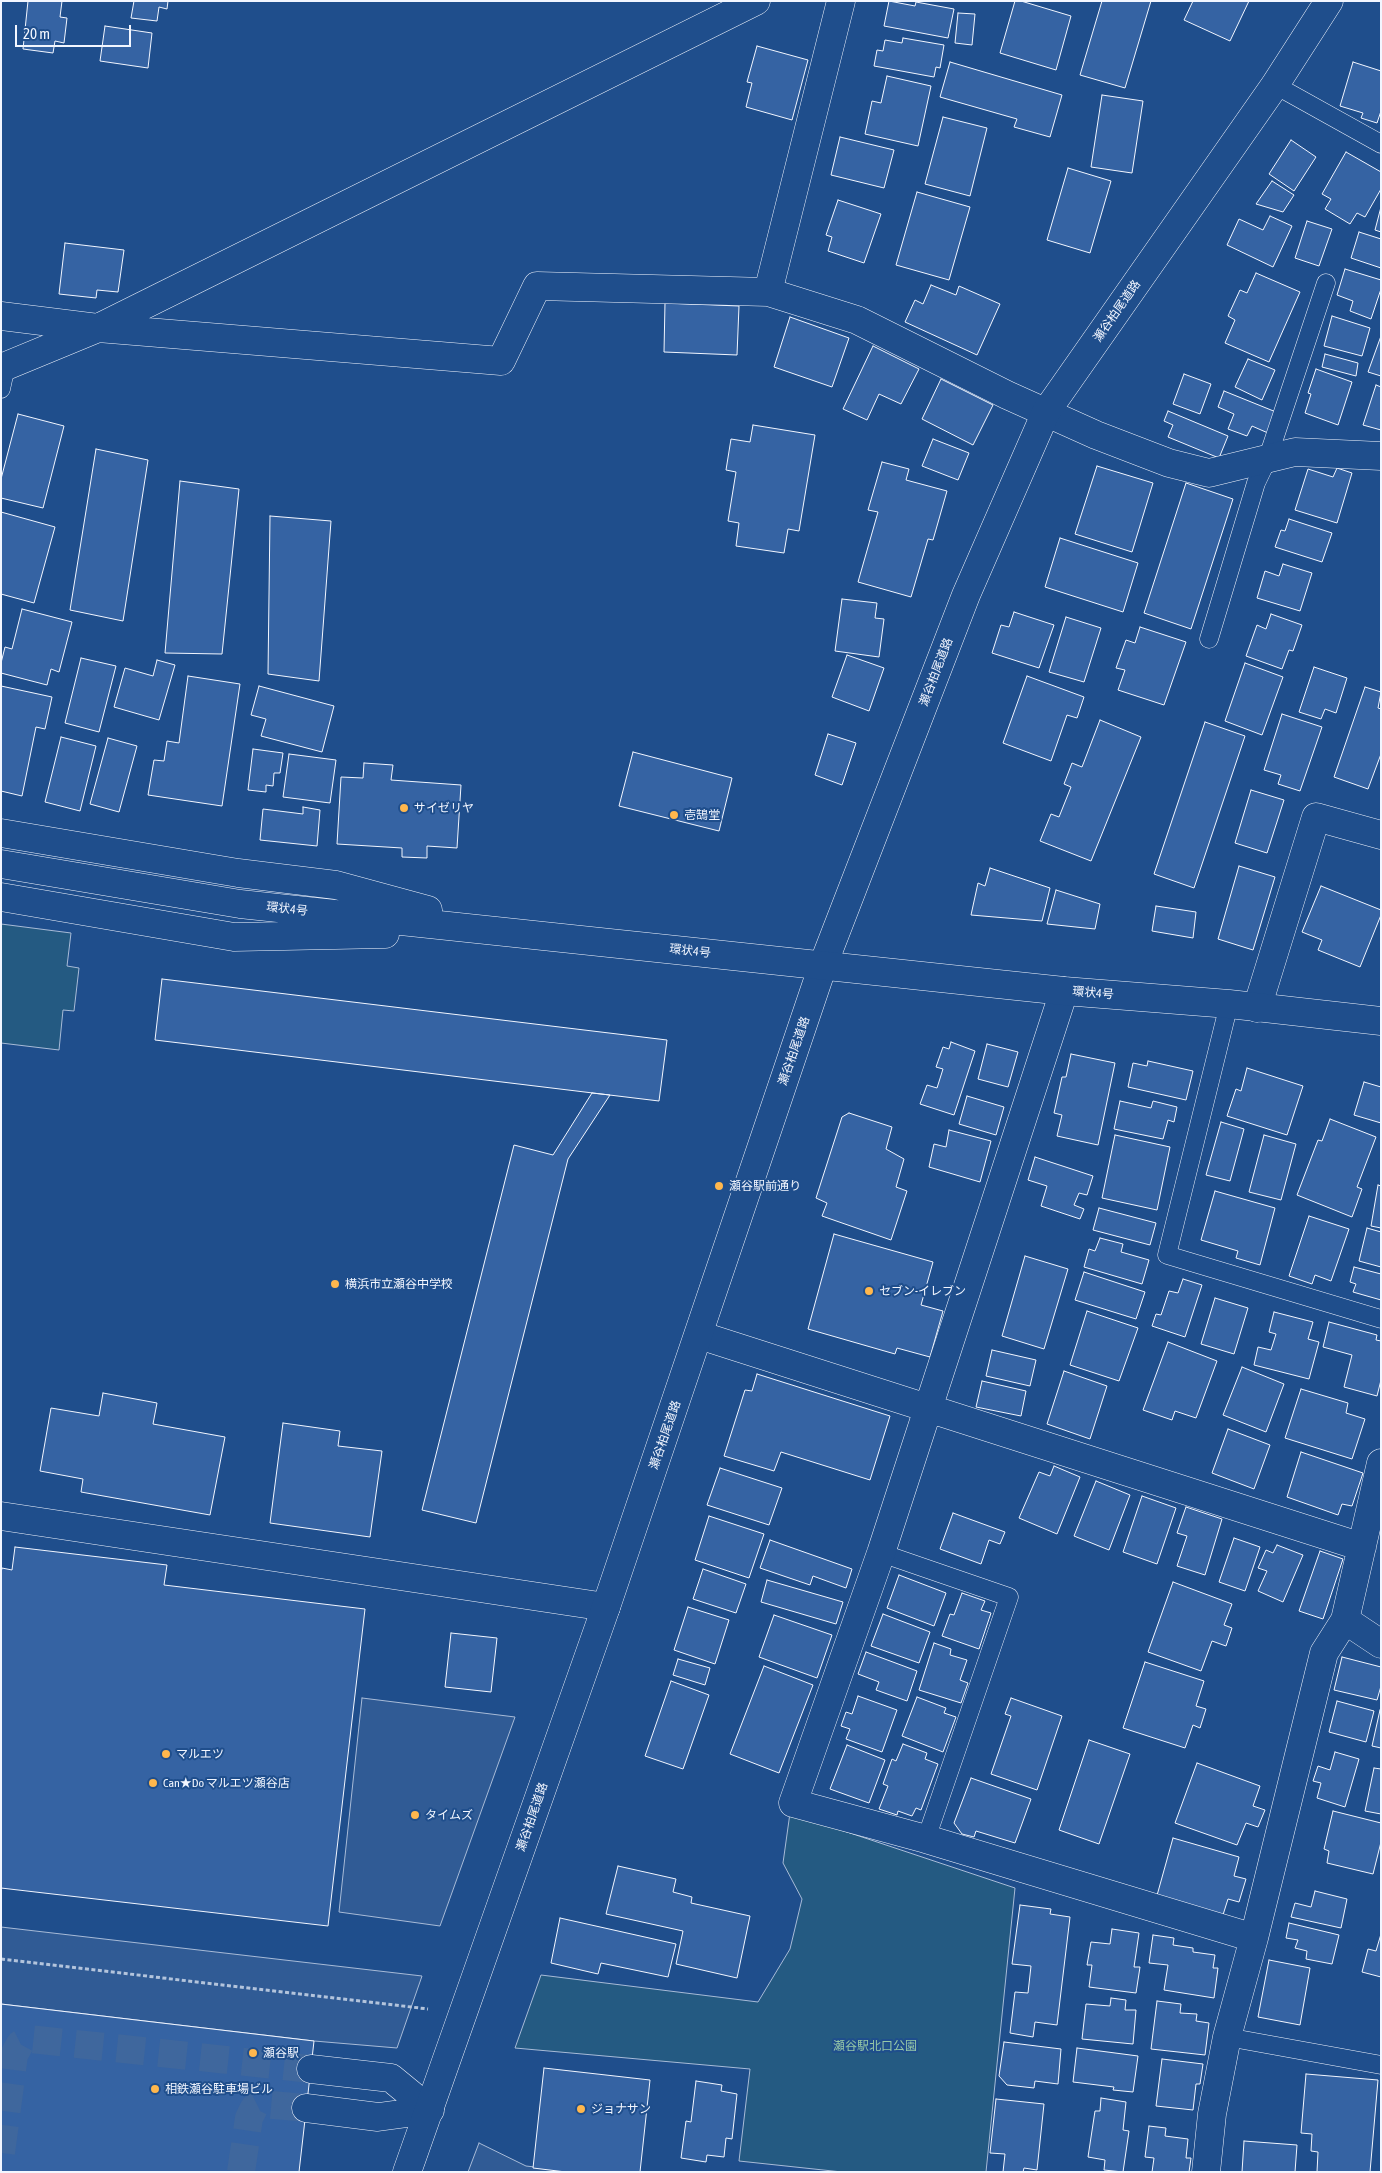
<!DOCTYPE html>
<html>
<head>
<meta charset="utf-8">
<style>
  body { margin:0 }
  #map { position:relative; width:1382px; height:2173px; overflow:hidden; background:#1f4e8c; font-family:"Asap Condensed",sans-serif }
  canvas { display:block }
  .frame { position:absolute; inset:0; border:2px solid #f2f6ff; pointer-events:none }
  .scale { position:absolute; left:15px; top:25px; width:116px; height:22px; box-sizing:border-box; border:2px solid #f2f6ff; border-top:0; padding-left:6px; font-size:15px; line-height:18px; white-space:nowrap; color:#f2f6ff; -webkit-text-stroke:4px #1f4e8c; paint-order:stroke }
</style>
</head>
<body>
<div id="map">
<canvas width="1382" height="2173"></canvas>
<div class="frame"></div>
<div class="scale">20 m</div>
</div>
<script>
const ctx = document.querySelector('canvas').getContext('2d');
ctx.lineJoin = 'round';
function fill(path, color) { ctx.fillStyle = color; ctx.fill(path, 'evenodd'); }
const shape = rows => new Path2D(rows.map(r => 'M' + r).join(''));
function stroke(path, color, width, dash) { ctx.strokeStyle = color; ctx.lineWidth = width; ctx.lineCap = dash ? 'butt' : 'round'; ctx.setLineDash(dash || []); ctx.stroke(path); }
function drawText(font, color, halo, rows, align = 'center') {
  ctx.font = font + ' "Asap Condensed","Noto Sans JP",sans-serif'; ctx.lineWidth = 4; ctx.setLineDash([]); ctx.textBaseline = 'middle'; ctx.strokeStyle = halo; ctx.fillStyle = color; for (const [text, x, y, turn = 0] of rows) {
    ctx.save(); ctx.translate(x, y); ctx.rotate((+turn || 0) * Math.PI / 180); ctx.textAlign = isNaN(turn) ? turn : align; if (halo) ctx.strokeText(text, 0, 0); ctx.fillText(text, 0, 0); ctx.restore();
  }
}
const green = shape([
  [1,924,71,933,67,966,79,968,74,1011,63,1010,59,1050,1,1043,1,924],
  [790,1813,1015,1888,986,2172,842,2172,739,2161,750,2069,515,2048,541,1975,758,2002,790,1949,802,1899,783,1863,790,1813]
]);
const parking = shape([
  [362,1698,515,1717,440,1926,339,1912,362,1698],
  [1,1927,422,1976,397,2048,314,2041,1,2004,1,1927],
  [479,2143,526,2166,579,2172,468,2172,479,2143]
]);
const building = shape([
  [28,1,62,1,60,17,67,18,64,43,55,41,53,53,23,49,28,1],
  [134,1,168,1,167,9,159,7,157,21,131,18,134,1],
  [889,1,915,6,916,2,954,9,948,38,884,26,889,1],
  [1015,1,1021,1,1071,16,1056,70,1000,53,1015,1],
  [1102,1,1151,1,1125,88,1080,75,1102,1],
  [1193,1,1249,1,1230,41,1184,20,1193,1],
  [958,13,975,14,972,45,955,43,958,13],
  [105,26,152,33,148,68,100,61,105,26],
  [903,38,944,45,940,68,936,67,934,77,874,66,877,50,883,51,885,40,902,43,903,38],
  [757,46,808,60,792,120,746,107,752,83,747,82,757,46],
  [950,62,1062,95,1050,137,1014,127,1017,119,940,97,950,62],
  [1353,62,1381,71,1381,111,1377,123,1361,118,1363,113,1340,106,1353,62],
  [887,76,931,86,918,146,865,134,872,101,881,103,887,76],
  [1102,95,1143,101,1132,173,1091,167,1102,95],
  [943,117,987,128,970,196,925,184,943,117],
  [840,137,894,150,884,188,831,175,840,137],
  [1291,140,1316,157,1294,191,1269,174,1291,140],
  [1346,152,1381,172,1381,189,1365,217,1357,213,1350,224,1325,209,1331,199,1322,194,1346,152],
  [1068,168,1111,181,1090,253,1047,240,1068,168],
  [1272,181,1294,195,1283,212,1256,204,1272,181],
  [917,192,970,207,949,280,896,265,917,192],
  [838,200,881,214,864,263,828,251,832,237,826,235,838,200],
  [1381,207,1381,232,1375,230,1381,207],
  [1270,216,1292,226,1273,267,1227,245,1239,219,1263,230,1270,216],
  [1307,221,1332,229,1319,266,1295,258,1307,221],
  [1359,232,1381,239,1381,268,1351,258,1359,232],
  [65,243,124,250,118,292,97,290,96,298,59,294,65,243],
  [1345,269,1381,280,1381,289,1371,319,1350,311,1353,301,1337,295,1345,269],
  [1256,273,1300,292,1269,362,1225,343,1235,320,1228,316,1240,290,1247,293,1256,273],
  [931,285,956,295,959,286,1000,304,977,355,905,322,915,300,923,304,931,285],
  [665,303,739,306,737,355,664,352,665,303],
  [1332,316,1370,328,1362,356,1324,346,1332,316],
  [790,317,849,338,832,387,774,367,790,317],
  [1381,336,1381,376,1368,372,1381,336],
  [873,346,919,369,901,404,879,394,867,420,843,409,873,346],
  [1325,354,1358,363,1356,376,1322,367,1325,354],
  [1248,359,1275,370,1262,400,1235,387,1248,359],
  [1316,369,1352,382,1338,425,1305,413,1311,394,1308,393,1316,369],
  [1184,374,1211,384,1200,414,1173,404,1184,374],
  [941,379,993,405,973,445,922,419,941,379],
  [1376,385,1381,387,1381,430,1363,425,1376,385],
  [1224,391,1276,412,1268,433,1252,426,1247,436,1228,429,1234,414,1218,407,1224,391],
  [1168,411,1228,436,1219,458,1168,437,1173,425,1164,421,1168,411],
  [18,414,64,426,43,508,1,498,1,479,18,414],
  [753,425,815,435,799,531,788,529,784,553,736,546,739,523,728,521,736,472,726,470,731,439,750,442,753,425],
  [933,439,969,453,958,480,922,466,933,439],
  [96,449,148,460,123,621,70,610,96,449],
  [882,462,909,469,906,480,947,491,933,540,928,539,911,597,858,582,878,512,868,510,882,462],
  [1097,466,1153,483,1132,552,1075,534,1097,466],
  [1337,468,1352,473,1337,523,1295,510,1308,469,1333,477,1337,468],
  [180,481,239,489,222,654,165,653,180,481],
  [1186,483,1233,499,1191,629,1144,613,1186,483],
  [1,512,55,527,34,603,1,594,1,512],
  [270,516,331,521,319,681,268,674,270,516],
  [1289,519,1332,533,1322,562,1275,547,1281,530,1285,531,1289,519],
  [1060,538,1138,563,1123,612,1045,587,1060,538],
  [1283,564,1312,573,1300,611,1257,598,1265,571,1279,576,1283,564],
  [842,599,877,603,875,618,884,619,879,657,835,651,842,599],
  [22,609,72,622,59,672,51,669,47,685,1,673,1,663,5,647,12,649,22,609],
  [1014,612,1054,625,1039,668,992,653,1001,625,1009,627,1014,612],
  [1271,614,1302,625,1293,651,1289,650,1282,669,1246,656,1257,625,1266,629,1271,614],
  [1066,617,1101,628,1084,682,1049,672,1066,617],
  [1140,627,1186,642,1164,705,1118,690,1125,670,1116,668,1126,640,1135,643,1140,627],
  [847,655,884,668,869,711,832,697,847,655],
  [81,658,116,666,99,732,65,723,81,658],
  [157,660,175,665,159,720,114,707,125,668,153,676,157,660],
  [1245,663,1283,677,1262,735,1225,721,1245,663],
  [1314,667,1347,678,1336,713,1325,709,1321,719,1299,712,1314,667],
  [188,676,240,684,222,806,148,795,154,760,164,761,167,741,179,743,188,676],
  [1027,676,1084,697,1077,718,1067,715,1051,761,1003,743,1027,676],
  [1,686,52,697,45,729,36,727,22,796,1,791,1,686],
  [259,686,334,706,322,752,261,736,266,719,251,715,259,686],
  [1365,687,1381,692,1378,708,1381,709,1381,754,1368,789,1334,777,1365,687],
  [1282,714,1322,727,1300,791,1278,784,1281,775,1264,770,1282,714],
  [1100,720,1141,737,1091,861,1040,841,1051,814,1059,817,1071,787,1064,784,1072,763,1082,767,1100,720],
  [1205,722,1245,736,1194,888,1154,874,1205,722],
  [828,734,856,743,842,785,815,775,828,734],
  [61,737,96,746,80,811,45,802,61,737],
  [108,738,137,746,119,812,90,804,108,738],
  [253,749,283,753,280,773,274,773,273,786,266,785,266,792,248,790,253,749],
  [633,752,732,778,719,831,619,806,633,752],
  [289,754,336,760,330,803,283,797,289,754],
  [364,763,393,765,391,780,461,785,457,848,427,846,427,858,402,857,402,848,337,844,341,777,363,778,364,763],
  [1251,790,1284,800,1267,853,1235,843,1251,790],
  [303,807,320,810,317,846,260,840,263,809,303,814,303,807],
  [1239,866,1275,877,1253,950,1218,939,1239,866],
  [990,868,1050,888,1042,921,971,915,978,883,985,886,990,868],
  [1321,886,1381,910,1381,915,1360,967,1318,950,1322,940,1302,932,1321,886],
  [1056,890,1100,904,1095,929,1047,924,1056,890],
  [1156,906,1196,912,1193,938,1152,931,1156,906],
  [162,979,667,1040,659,1101,155,1040,162,979],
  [951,1042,975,1051,954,1115,920,1104,927,1085,937,1088,943,1069,936,1067,943,1047,949,1049,951,1042],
  [987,1044,1018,1052,1008,1087,978,1079,987,1044],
  [1071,1054,1115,1063,1098,1145,1057,1136,1062,1115,1054,1113,1062,1077,1066,1077,1071,1054],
  [1148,1061,1193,1071,1186,1100,1128,1087,1133,1063,1147,1066,1148,1061],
  [1247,1068,1303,1086,1287,1135,1227,1116,1236,1089,1241,1091,1247,1068],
  [1364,1082,1381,1087,1381,1123,1354,1115,1364,1082],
  [592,1093,610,1095,568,1159,476,1523,422,1510,514,1145,553,1155,592,1093],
  [967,1096,1004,1107,996,1135,959,1124,967,1096],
  [1120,1101,1151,1108,1153,1101,1177,1107,1174,1122,1168,1120,1163,1139,1114,1129,1120,1101],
  [849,1113,892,1127,886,1149,904,1159,896,1187,907,1191,891,1240,822,1216,827,1203,816,1198,842,1117,849,1113],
  [1330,1119,1376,1137,1357,1187,1362,1189,1352,1217,1297,1195,1318,1140,1322,1141,1330,1119],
  [1221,1122,1244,1129,1230,1181,1206,1175,1221,1122],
  [949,1130,991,1141,980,1182,929,1167,934,1144,946,1147,949,1130],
  [1115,1135,1170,1147,1157,1210,1102,1198,1115,1135],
  [1264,1135,1296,1144,1281,1200,1249,1192,1264,1135],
  [1035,1157,1093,1176,1087,1195,1079,1193,1074,1205,1084,1209,1080,1219,1041,1206,1047,1186,1028,1180,1035,1157],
  [1378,1185,1381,1186,1381,1228,1371,1226,1378,1185],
  [1215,1191,1275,1208,1260,1265,1236,1258,1238,1251,1201,1240,1215,1191],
  [1099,1208,1156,1223,1150,1245,1093,1230,1099,1208],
  [1309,1216,1349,1229,1331,1281,1315,1275,1312,1284,1289,1276,1309,1216],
  [1367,1228,1381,1232,1381,1267,1359,1261,1367,1228],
  [834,1234,933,1262,921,1305,943,1311,930,1357,897,1348,895,1354,808,1329,834,1234],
  [1100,1238,1123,1244,1121,1252,1149,1260,1142,1284,1084,1267,1089,1249,1095,1251,1100,1238],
  [1025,1256,1068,1269,1044,1349,1002,1336,1025,1256],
  [1354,1267,1381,1274,1381,1300,1353,1292,1356,1284,1350,1282,1354,1267],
  [1084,1272,1145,1292,1136,1319,1075,1300,1084,1272],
  [1183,1279,1202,1285,1185,1337,1152,1326,1156,1314,1161,1315,1169,1291,1178,1293,1183,1279],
  [1215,1298,1248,1308,1234,1354,1201,1344,1215,1298],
  [1087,1311,1138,1328,1119,1381,1070,1365,1087,1311],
  [1274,1312,1313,1322,1308,1339,1319,1342,1309,1379,1254,1365,1258,1347,1271,1350,1276,1334,1269,1332,1274,1312],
  [1329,1322,1377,1335,1376,1340,1381,1341,1381,1380,1377,1396,1344,1387,1352,1355,1323,1347,1329,1322],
  [1168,1342,1217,1361,1196,1418,1175,1411,1172,1420,1143,1410,1168,1342],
  [992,1350,1036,1360,1030,1386,986,1376,992,1350],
  [1242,1367,1284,1384,1266,1432,1223,1415,1242,1367],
  [1064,1371,1107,1386,1090,1439,1047,1424,1064,1371],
  [757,1374,890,1416,870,1480,781,1452,774,1471,724,1456,745,1390,752,1391,757,1374],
  [982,1381,1026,1391,1021,1416,976,1407,982,1381],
  [1301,1389,1348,1403,1346,1413,1365,1419,1352,1459,1285,1438,1301,1389],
  [103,1393,157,1403,153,1424,225,1437,210,1515,81,1492,83,1479,40,1471,51,1408,99,1416,103,1393],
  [283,1423,340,1431,338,1446,382,1451,370,1537,270,1523,283,1423],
  [1228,1429,1270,1445,1254,1489,1212,1473,1228,1429],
  [1301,1452,1363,1473,1352,1506,1342,1504,1338,1515,1287,1497,1301,1452],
  [1054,1466,1080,1477,1057,1534,1019,1518,1039,1472,1050,1476,1054,1466],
  [720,1468,782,1488,769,1525,707,1505,720,1468],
  [1096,1481,1130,1495,1109,1550,1074,1536,1096,1481],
  [1142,1496,1176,1508,1157,1564,1123,1552,1142,1496],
  [1186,1507,1222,1519,1205,1575,1177,1566,1187,1536,1177,1533,1186,1507],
  [953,1513,1005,1532,1000,1544,989,1540,981,1564,940,1549,953,1513],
  [709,1516,764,1534,749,1578,695,1560,709,1516],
  [1234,1538,1260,1547,1245,1591,1219,1582,1234,1538],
  [770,1540,852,1569,846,1588,813,1576,810,1585,760,1568,770,1540],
  [1277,1545,1303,1555,1283,1602,1258,1591,1267,1571,1258,1568,1266,1550,1273,1553,1277,1545],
  [15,1547,167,1565,164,1585,365,1609,328,1926,1,1888,1,1573,2,1568,12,1570,15,1547],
  [1320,1551,1343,1559,1323,1619,1299,1611,1320,1551],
  [703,1569,746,1584,736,1613,693,1599,703,1569],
  [899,1575,946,1593,934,1626,887,1608,899,1575],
  [767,1580,843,1602,836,1624,761,1602,767,1580],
  [1173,1582,1232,1604,1224,1625,1232,1628,1226,1646,1212,1641,1201,1671,1148,1652,1173,1582],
  [962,1593,985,1601,981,1610,991,1613,979,1649,942,1636,950,1614,954,1615,962,1593],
  [688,1607,729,1620,715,1664,674,1650,688,1607],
  [883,1614,930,1632,919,1663,871,1646,883,1614],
  [774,1615,832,1635,817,1678,759,1657,774,1615],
  [451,1633,497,1638,491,1692,445,1687,451,1633],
  [934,1643,951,1649,950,1655,967,1660,960,1680,968,1683,961,1703,919,1690,934,1643],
  [866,1652,917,1671,907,1701,876,1690,879,1682,858,1674,866,1652],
  [1342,1657,1381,1667,1381,1686,1377,1700,1334,1690,1342,1657],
  [678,1659,710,1668,705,1685,673,1675,678,1659],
  [1145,1662,1204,1681,1196,1706,1206,1709,1200,1728,1193,1725,1185,1748,1123,1728,1145,1662],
  [764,1666,813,1685,779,1773,730,1754,764,1666],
  [671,1681,709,1695,683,1769,645,1756,671,1681],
  [858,1696,897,1710,882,1752,846,1739,850,1729,841,1726,846,1712,852,1714,858,1696],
  [917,1697,946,1708,944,1713,956,1717,943,1752,902,1736,917,1697],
  [1011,1698,1062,1716,1037,1790,991,1774,1011,1716,1005,1714,1011,1698],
  [1337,1701,1374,1711,1366,1742,1329,1732,1337,1701],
  [1380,1710,1381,1710,1381,1748,1372,1746,1380,1710],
  [1089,1740,1130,1754,1099,1844,1059,1830,1089,1740],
  [903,1744,927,1753,925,1759,938,1764,921,1810,916,1808,912,1816,898,1811,897,1815,879,1809,888,1786,883,1784,892,1759,896,1761,903,1744],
  [847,1745,885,1760,869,1803,830,1789,847,1745],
  [1335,1752,1359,1759,1345,1807,1317,1798,1321,1783,1313,1781,1318,1766,1330,1770,1335,1752],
  [1197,1763,1260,1786,1253,1806,1265,1810,1258,1827,1246,1823,1237,1845,1175,1823,1197,1763],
  [1374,1768,1381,1769,1381,1814,1365,1811,1374,1768],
  [971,1778,1031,1799,1015,1843,976,1831,974,1837,962,1834,954,1823,971,1778],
  [1333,1811,1381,1823,1381,1842,1373,1874,1327,1863,1329,1851,1324,1849,1333,1811],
  [1173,1838,1239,1857,1234,1876,1246,1879,1239,1902,1228,1899,1222,1918,1156,1899,1173,1838],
  [618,1866,676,1879,673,1892,692,1897,691,1903,750,1916,737,1978,676,1964,683,1931,606,1914,618,1866],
  [1315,1891,1347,1899,1341,1928,1291,1917,1295,1903,1311,1907,1315,1891],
  [1020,1905,1051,1909,1050,1914,1070,1917,1057,2025,1035,2022,1033,2037,1010,2033,1015,1992,1028,1993,1031,1966,1012,1964,1020,1905],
  [560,1918,676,1944,668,1977,601,1963,598,1974,551,1963,560,1918],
  [1289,1923,1339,1935,1332,1964,1306,1959,1307,1951,1295,1948,1298,1940,1286,1938,1289,1923],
  [1112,1929,1139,1933,1134,1967,1140,1967,1136,1993,1089,1987,1092,1965,1087,1965,1091,1942,1110,1944,1112,1929],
  [1381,1934,1381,1977,1362,1972,1368,1949,1376,1951,1381,1934],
  [1153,1935,1174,1938,1173,1945,1193,1948,1193,1952,1215,1955,1213,1968,1218,1968,1214,1998,1164,1990,1168,1965,1149,1963,1153,1935],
  [1269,1960,1310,1968,1300,2025,1258,2017,1269,1960],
  [1111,1998,1126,2000,1125,2010,1136,2010,1133,2044,1082,2039,1086,2004,1110,2006,1111,1998],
  [1157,2001,1181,2004,1180,2013,1197,2014,1196,2021,1209,2023,1205,2055,1151,2049,1157,2001],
  [1,2004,314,2041,299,2172,1,2172,1,2004],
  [1004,2042,1061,2049,1058,2084,1035,2081,1034,2088,1007,2085,999,2076,1004,2042],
  [1077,2048,1138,2056,1133,2092,1113,2090,1114,2087,1073,2082,1077,2048],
  [1162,2059,1203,2064,1200,2084,1196,2084,1193,2110,1156,2106,1162,2059],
  [544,2068,650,2080,640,2172,566,2172,533,2168,544,2068],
  [1306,2074,1378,2080,1370,2172,1317,2172,1318,2152,1311,2151,1312,2134,1301,2133,1306,2074],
  [696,2081,722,2085,721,2091,737,2094,732,2139,726,2138,724,2157,707,2155,706,2162,681,2158,686,2121,691,2122,696,2081],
  [1101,2098,1126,2102,1123,2130,1129,2131,1123,2172,1104,2170,1105,2160,1088,2157,1095,2111,1100,2111,1101,2098],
  [996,2099,1044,2104,1037,2170,1024,2168,1023,2172,1003,2172,1005,2154,990,2153,996,2099],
  [1149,2126,1166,2128,1165,2136,1188,2139,1186,2158,1191,2158,1189,2172,1152,2172,1154,2158,1145,2157,1149,2126],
  [1244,2141,1297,2145,1295,2172,1242,2172,1244,2141]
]);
const minorTunnel = shape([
  [1,2153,14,2055,20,2044,30,2039,311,2069],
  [241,2172,249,2118,254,2108,262,2104,306,2108]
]);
const path = shape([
  [1,1959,428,2009]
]);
const service = shape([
  [1275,85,1381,144],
  [1,389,6,366],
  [1209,639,1256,483,1267,460,1326,283],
  [1229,1004,1167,1255,1381,1319],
  [881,1553,1009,1597,926,1839],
  [1227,2037,1381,2065]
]);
const minor = shape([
  [768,292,841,1],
  [1,316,98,328,501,361,537,286,768,292,857,320,1007,395,1096,435,1169,463,1209,473,1295,452,1381,456],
  [1,368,98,328,756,1],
  [1064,991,881,1553,793,1803,926,1839,1254,1938],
  [1257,1008,1316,817,1381,835],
  [699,1335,1362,1547],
  [1,1516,606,1607],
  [1345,1620,1381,1644],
  [311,2069,391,2078,430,2110],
  [306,2108,378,2117,430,2110],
  [1206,2172,1212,2114,1227,2037,1254,1938,1324,1653,1345,1620,1381,1463]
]);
const secondary = shape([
  [407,2172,606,1607,823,965,966,595,1046,412,1275,85,1329,1]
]);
const primary = shape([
  [1,833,238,873,336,885,428,910],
  [1,864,240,904,1064,991,1229,1004,1381,1021],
  [1,897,234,937,385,934]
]);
const markers = [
  [404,808,5,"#ffb74d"],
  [674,815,5,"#ffb74d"],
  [719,1186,5,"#ffb74d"],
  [335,1284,5,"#ffb74d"],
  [869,1291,5,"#ffb74d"],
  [166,1754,5,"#ffb74d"],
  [153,1783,5,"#ffb74d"],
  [415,1815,5,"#ffb74d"],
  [253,2053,5,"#ffb74d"],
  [155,2089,5,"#ffb74d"],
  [581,2109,5,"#ffb74d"]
];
const streetNames = [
  ["瀬谷柏尾道路",1117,311,-55],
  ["瀬谷柏尾道路",936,672,-69],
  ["環状4号",287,909,6],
  ["環状4号",690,951,6],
  ["環状4号",1093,993,5],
  ["瀬谷柏尾道路",794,1051,-71],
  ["瀬谷柏尾道路",665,1435,-71],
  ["瀬谷柏尾道路",532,1817,-71]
];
const poiNames = [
  ["サイゼリヤ",414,808],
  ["壱鵠堂",684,815],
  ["瀬谷駅前通り",729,1186],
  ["横浜市立瀬谷中学校",345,1284],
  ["セブン-イレブン",879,1291],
  ["マルエツ",176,1754],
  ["Can★Do マルエツ瀬谷店",163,1783],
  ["タイムズ",425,1815],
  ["瀬谷駅",263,2053],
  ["相鉄瀬谷駐車場ビル",165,2089],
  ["ジョナサン",591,2109]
];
const parkNames = [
  ["瀬谷駅北口公園",875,2046]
];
fill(green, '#245a82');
stroke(green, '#a8bbd7', 1);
fill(parking, '#305b95');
stroke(parking, '#a8bbd7', 1);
fill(building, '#3563a3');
stroke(building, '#f2f6ff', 1);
stroke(minorTunnel, '#3f679d', 28, [28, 14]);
stroke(service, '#f2f6ff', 19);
stroke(minor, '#f2f6ff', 29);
stroke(secondary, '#f2f6ff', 29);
stroke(primary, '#f2f6ff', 29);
stroke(path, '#b3c4dc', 3, [4, 2.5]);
stroke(service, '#1f4e8c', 18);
stroke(minor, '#1f4e8c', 28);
stroke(secondary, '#1f4e8c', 28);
stroke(primary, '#1f4e8c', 28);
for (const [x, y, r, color] of markers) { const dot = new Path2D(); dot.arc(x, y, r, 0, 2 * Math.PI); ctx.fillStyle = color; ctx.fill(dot); stroke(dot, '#1f4e8c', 2); }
drawText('12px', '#f2f6ff', '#1f4e8c', streetNames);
drawText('12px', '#f2f6ff', '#1f4e8c', poiNames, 'left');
drawText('12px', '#97c8a6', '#1f4e8c', parkNames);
</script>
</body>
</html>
